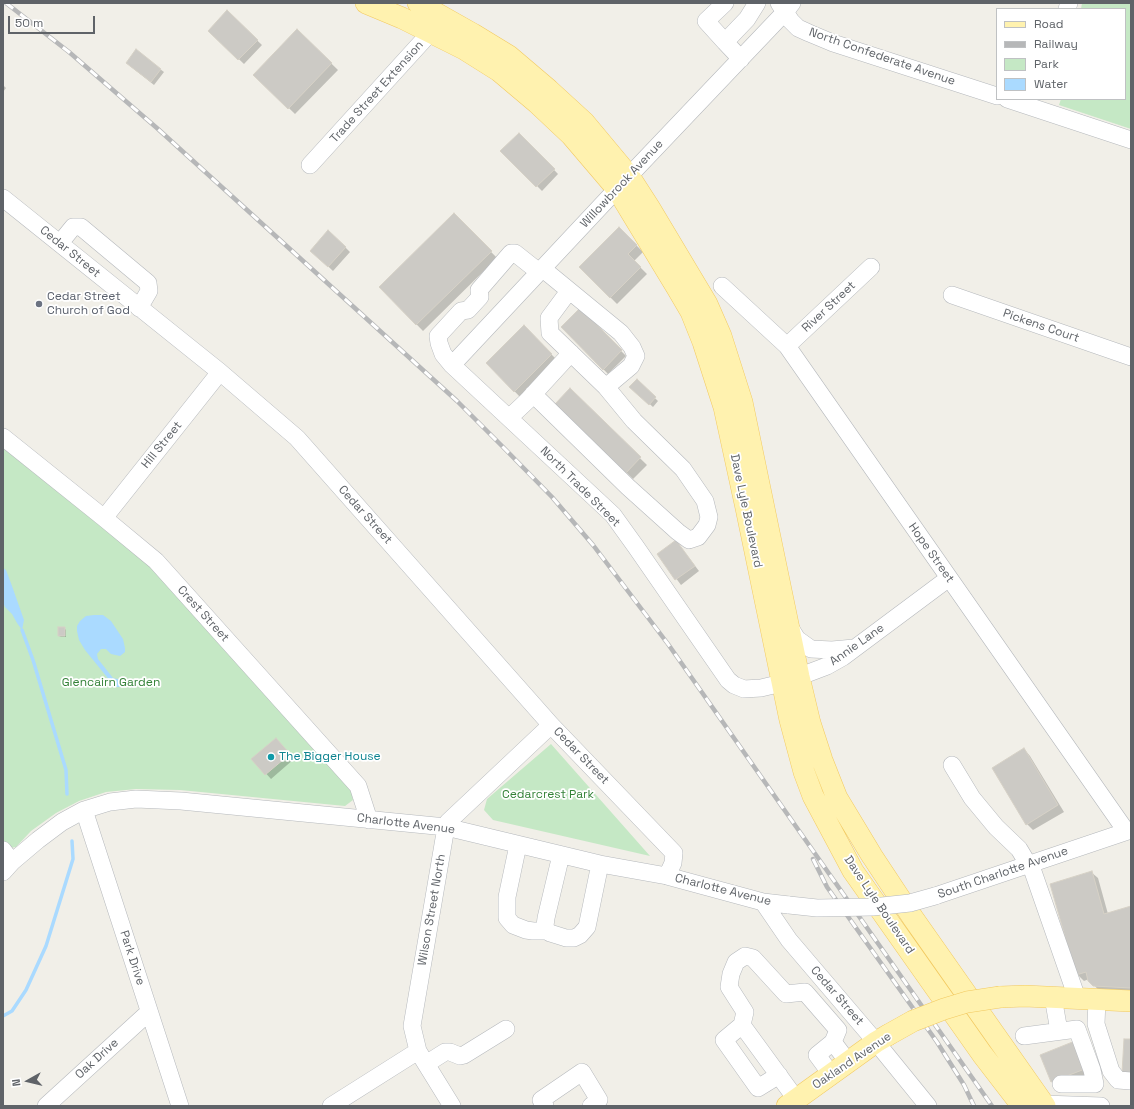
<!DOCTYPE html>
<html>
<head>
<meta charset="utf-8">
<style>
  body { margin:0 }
  #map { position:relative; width:1134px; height:1109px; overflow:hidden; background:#f1efe8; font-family:"Space Grotesk",sans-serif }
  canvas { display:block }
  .frame { position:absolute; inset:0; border:4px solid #5f6368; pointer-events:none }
  .legend { position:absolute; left:996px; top:8px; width:130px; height:92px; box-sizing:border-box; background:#fff; border:1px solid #bfc1c3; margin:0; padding:5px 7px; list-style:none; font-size:12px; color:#5f6368 }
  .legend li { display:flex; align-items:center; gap:8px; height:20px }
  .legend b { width:20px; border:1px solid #bfc1c3 }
  .north { position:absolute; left:8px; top:1061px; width:40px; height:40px; -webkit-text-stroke:3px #fff; paint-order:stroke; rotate:262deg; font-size:11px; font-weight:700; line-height:16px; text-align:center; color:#5f6368 }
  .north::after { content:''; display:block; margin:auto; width:14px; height:18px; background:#5f6368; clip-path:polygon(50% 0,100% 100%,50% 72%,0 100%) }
  .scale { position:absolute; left:8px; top:16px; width:87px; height:18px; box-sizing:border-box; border:2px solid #5f6368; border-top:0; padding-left:5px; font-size:12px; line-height:14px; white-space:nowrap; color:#5f6368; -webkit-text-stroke:3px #fff; paint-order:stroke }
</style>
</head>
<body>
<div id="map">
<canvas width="1134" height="1109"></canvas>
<div class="frame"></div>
<ul class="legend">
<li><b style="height:5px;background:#fff2af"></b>Road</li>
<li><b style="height:5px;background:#b6b7b8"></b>Railway</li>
<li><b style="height:11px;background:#c5e8c5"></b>Park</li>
<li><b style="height:11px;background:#aadaff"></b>Water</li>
</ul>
<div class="north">N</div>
<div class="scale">50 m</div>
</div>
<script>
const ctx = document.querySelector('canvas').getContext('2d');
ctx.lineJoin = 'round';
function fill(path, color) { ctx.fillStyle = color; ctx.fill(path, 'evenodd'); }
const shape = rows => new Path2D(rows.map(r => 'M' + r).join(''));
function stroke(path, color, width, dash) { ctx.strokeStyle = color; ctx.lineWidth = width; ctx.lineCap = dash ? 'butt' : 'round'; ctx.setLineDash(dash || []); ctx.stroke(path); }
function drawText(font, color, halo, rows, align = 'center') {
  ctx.font = font + ' "Space Grotesk",sans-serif'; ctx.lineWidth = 3.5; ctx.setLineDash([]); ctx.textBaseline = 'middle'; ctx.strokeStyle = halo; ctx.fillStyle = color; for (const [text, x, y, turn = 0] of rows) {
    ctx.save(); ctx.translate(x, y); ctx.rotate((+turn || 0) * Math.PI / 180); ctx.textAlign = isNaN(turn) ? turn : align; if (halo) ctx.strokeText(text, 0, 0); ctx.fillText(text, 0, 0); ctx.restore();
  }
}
const green = shape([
  [1082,3,1131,3,1131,129,1059,105,1061,99,1125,99,1125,9,1081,9],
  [3,448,148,564,351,790,353,800,345,806,180,790,136,789,106,792,79,801,56,813,31,831,16,847,10,848,3,843],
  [551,744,650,856,493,820,484,810,487,799]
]);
const water = shape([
  [3,568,6,570,12,586,24,620,22,630,17,623,12,614,5,607,3,602],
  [94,615,103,615,111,621,123,639,125,648,125,652,120,656,111,654,106,649,101,649,97,654,98,659,113,678,122,680,124,683,121,687,115,687,85,650,79,640,77,631,77,626,80,621,86,616]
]);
const shadow = shape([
  [227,12,262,45,244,64,209,31],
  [297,30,338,70,295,114,255,75],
  [136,51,164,72,154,85,130,66],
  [3,85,6,88,3,92],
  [519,134,558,174,542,191,502,151],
  [454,214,497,258,423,331,380,287],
  [619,228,643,252,634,261,647,274,617,304,580,267],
  [345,247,350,252,333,271,316,255],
  [580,309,626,356,608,374,562,327],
  [524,327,558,361,521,398,487,363],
  [637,381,658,401,653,407,631,387],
  [570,390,647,465,633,479,556,404],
  [676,541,699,571,681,585,658,554],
  [64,628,66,630,66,637,61,637,59,636],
  [280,744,294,759,271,779,253,759],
  [1024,749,1030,756,1064,812,1033,830,1027,824],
  [1091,872,1098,878,1108,914,1131,907,1131,993,1100,992,1089,979,1084,981,1077,974],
  [1042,1055,1094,1071,1056,1086,1052,1081]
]);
const stream = shape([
  [22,630,33,660,66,770,67,794],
  [3,1016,12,1011,26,990,46,946,73,859,72,841]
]);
const building = shape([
  [227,10,258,40,238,60,208,31,227,10],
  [297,29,332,63,288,109,253,75,297,29],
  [136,49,161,69,151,82,126,63,136,49],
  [519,133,555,169,536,187,500,151,519,133],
  [454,213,492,251,416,325,379,287,454,213],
  [619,227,637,245,628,254,641,267,610,298,579,267,619,227],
  [328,230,346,247,328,267,310,251,328,230],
  [580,308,622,350,603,370,561,327,580,308],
  [524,325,552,354,514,392,486,363,524,325],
  [637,379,656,397,649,405,629,387,637,379],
  [570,388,641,457,626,473,555,404,570,388],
  [676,540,695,566,675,580,657,554,676,540],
  [58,627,65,627,65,636,58,636,58,627],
  [276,738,290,754,265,775,251,759,276,738],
  [1024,748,1058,805,1026,825,992,768,1024,748],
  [1092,871,1104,914,1131,906,1131,988,1093,986,1088,981,1086,972,1076,975,1050,884,1092,871],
  [1080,1039,1090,1067,1051,1082,1040,1055,1080,1039],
  [1124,1039,1131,1039,1131,1073,1122,1073,1124,1039]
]);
const minor = shape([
  [725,3,706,21,725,42],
  [779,3,791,21,798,28,809,33,833,43,997,96],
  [1067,9,1069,3],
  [741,59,725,42,747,19,757,3],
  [1007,99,1131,140],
  [310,165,439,23],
  [3,198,220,372,297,438,551,725,674,853,673,863,667,876],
  [60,243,73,227,81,227,148,283,149,291,139,308],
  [543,269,621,333,632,347,636,356,631,366,606,387],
  [539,272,515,253,511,253,479,290,480,297,468,310,461,311,438,336,439,343,443,354,452,365,613,515,636,547,728,680,734,685,744,689,761,688,782,683,827,666,843,657,949,578],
  [722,286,787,346,1126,831],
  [952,295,1131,357],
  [787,346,871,267],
  [452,365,629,176,785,12,792,3],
  [533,394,628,487,678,532,689,540,698,537,707,525,709,517,705,501,683,469,634,421,606,387,550,333,549,318,569,291],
  [509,418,527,401,571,353],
  [3,437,104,518,156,561,358,786,369,820],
  [104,518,220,372],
  [789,626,797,639,811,649,832,650,854,648],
  [952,765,972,798,996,827,1019,849,1028,864],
  [84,810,180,1106],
  [518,845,507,897,507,918,513,925,526,930,533,931,547,931],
  [3,850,12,862],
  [561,855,546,918,545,926,547,931,550,933,566,938,574,938,580,935,587,927,600,864],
  [1030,863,1077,998],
  [3,872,12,862,38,840,62,822,84,810,110,802,136,799,181,801,446,827,600,864,667,876,763,902,789,905],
  [935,896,1131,830],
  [763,902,789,940,876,1042,928,1106],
  [1053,997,1059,1031],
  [1097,1000,1096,1024,1111,1071,1118,1080,1131,1081],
  [742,1025,724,1040,758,1088,779,1075],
  [1024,1036,1077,1029,1092,1070,1095,1084,1061,1084],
  [426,1064,445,1052,450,1052,460,1056,464,1055,506,1029],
  [831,1074,817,1055,833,1042,848,1062],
  [796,1099,742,1025,745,1012,729,987,731,974,736,962,745,956,753,958,786,994,805,992,838,1030,833,1042],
  [1043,1104,1101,1106],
  [46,1106,149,1012],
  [331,1106,418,1051],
  [452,1106,418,1051,412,1026,446,827,448,822,551,725],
  [545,1106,541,1100,582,1072,599,1100,591,1106]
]);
const major = shape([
  [366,3,402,18,464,49,499,71,537,103,571,135,617,189,677,288,691,312,703,342,724,407,746,508,790,720,804,772,813,796,853,871,982,1054,1022,1106],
  [418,3,473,34,509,56,549,90,584,122,629,176,649,207,707,304,721,336,742,402,799,677,810,723,822,760,837,798,872,856,913,918,1045,1106],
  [1000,997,1025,996,1131,1001],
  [787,1106,876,1042,888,1035]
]);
const rail = shape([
  [6,3,69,52,158,129,457,401,502,446,552,497,593,545,668,644,992,1106],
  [813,859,827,887,937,1042,964,1085,974,1106]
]);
const minorBridge = shape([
  [789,905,817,908,873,907,910,903,935,896]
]);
const majorBridge = shape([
  [888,1035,913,1021,944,1009,967,1002,1000,997]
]);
const markers = [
  [39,304,4,"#6b7280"],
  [271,757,4,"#0f9aa8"]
];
const streetNames = [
  ["North Confederate Avenue",882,57,19],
  ["Trade Street Extension",377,92,-48],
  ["Willowbrook Avenue",622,184,-47],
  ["Cedar Street",70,252,39],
  ["River Street",829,307,-43],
  ["Pickens Court",1041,326,19],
  ["Hill Street",162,445,-51],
  ["North Trade Street",580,487,45],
  ["Dave Lyle Boulevard",746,511,78],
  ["Cedar Street",365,515,48],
  ["Hope Street",931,553,55],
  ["Crest Street",203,614,48],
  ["Annie Lane",857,645,-35],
  ["Cedar Street",581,756,46],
  ["Charlotte Avenue",406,824,7],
  ["South Charlotte Avenue",1003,873,-19],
  ["Charlotte Avenue",723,890,14],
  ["Dave Lyle Boulevard",879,905,56],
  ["Wilson Street North",432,910,-80],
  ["Park Drive",132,958,72],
  ["Cedar Street",837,996,49],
  ["Oak Drive",97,1059,-42],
  ["Oakland Avenue",852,1061,-34]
];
const worshipNames = [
  ["Cedar Street",47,297],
  ["Church of God",47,311]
];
const parkNames = [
  ["Glencairn Garden",111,683],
  ["Cedarcrest Park",548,795]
];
const cultureNames = [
  ["The Bigger House",279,757]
];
fill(green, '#c5e8c5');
fill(water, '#aadaff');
fill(shadow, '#0003');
stroke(stream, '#aadaff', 3.5);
fill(building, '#cccac5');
stroke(building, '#d6d1c6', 1);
stroke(minor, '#b5b8bc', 18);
stroke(major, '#f2c960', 22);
stroke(minor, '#fff', 17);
stroke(major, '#fff2af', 21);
stroke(rail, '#b6b7b8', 4.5);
stroke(rail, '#fff', 3, [9]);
stroke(minorBridge, '#b5b8bc', 18, []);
stroke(majorBridge, '#f2c960', 22, []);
stroke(minorBridge, '#fff', 17);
stroke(majorBridge, '#fff2af', 21);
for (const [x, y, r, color] of markers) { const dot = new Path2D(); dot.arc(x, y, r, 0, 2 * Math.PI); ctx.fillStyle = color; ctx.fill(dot); stroke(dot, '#fff', 1.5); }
drawText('12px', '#5f6368', '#fff', streetNames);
drawText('12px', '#5b616d', '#fff', worshipNames, 'left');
drawText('12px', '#348238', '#fff', parkNames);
drawText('12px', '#0d838f', '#fff', cultureNames, 'left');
</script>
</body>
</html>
